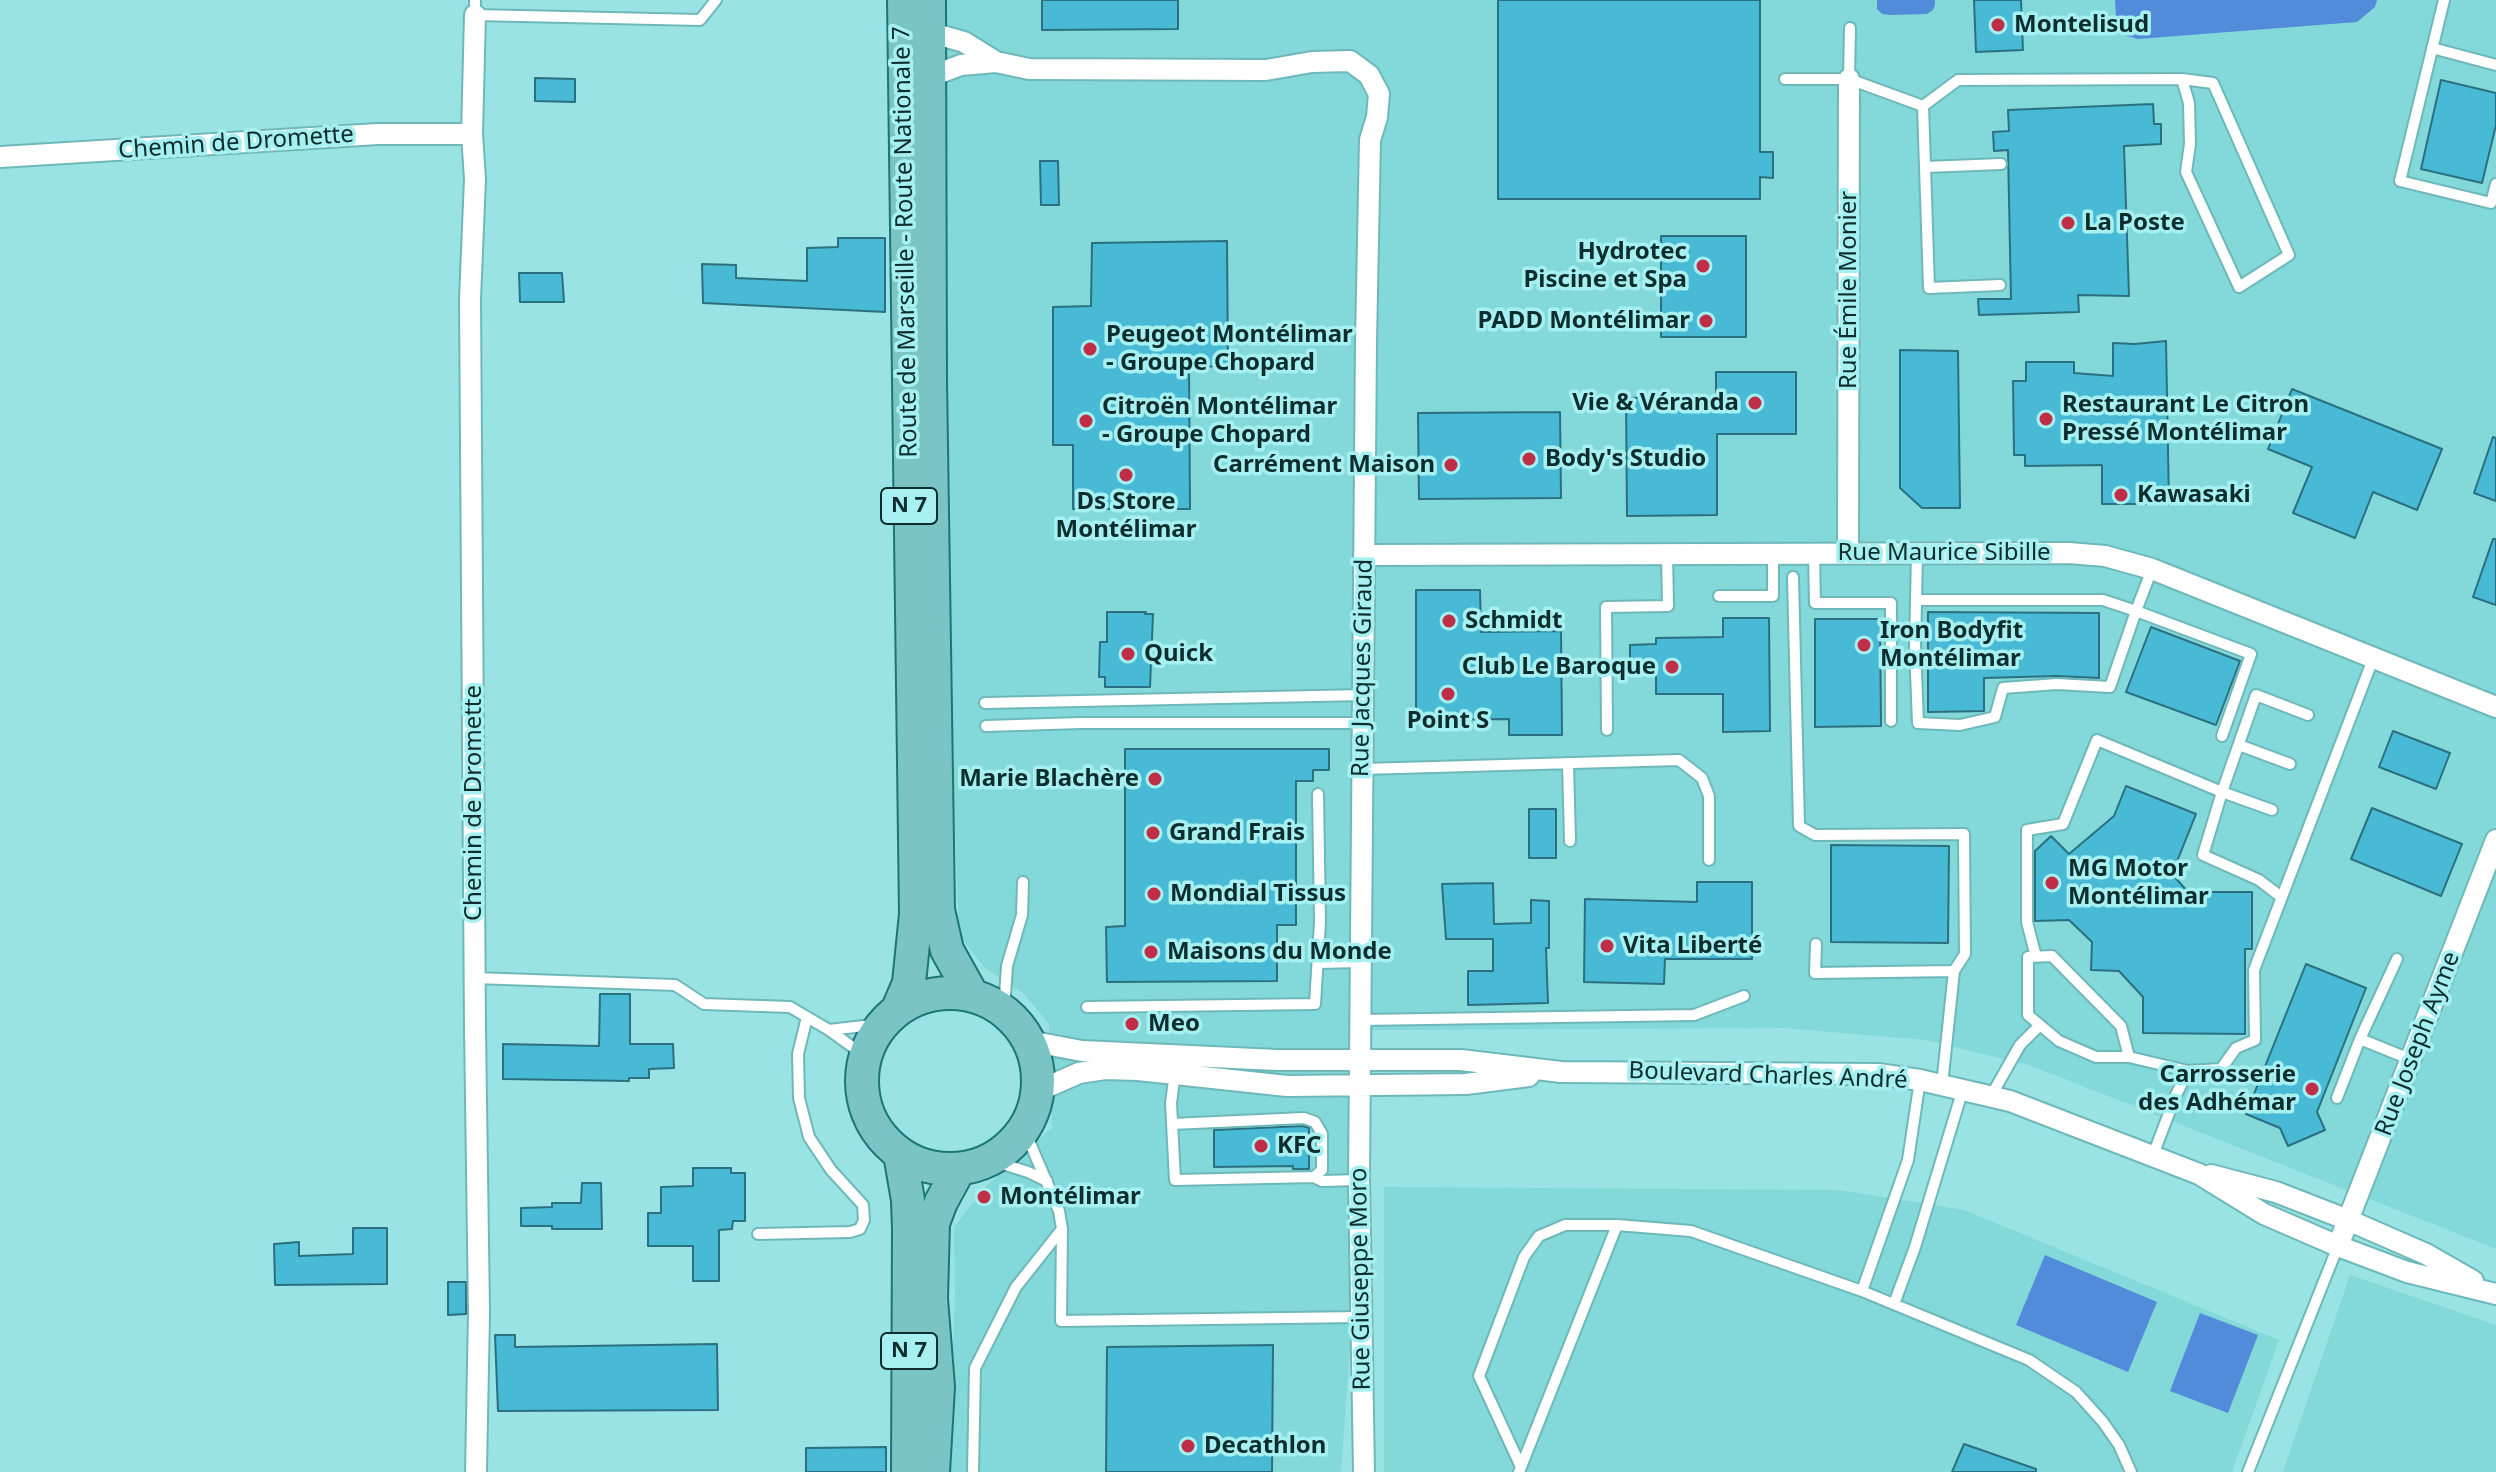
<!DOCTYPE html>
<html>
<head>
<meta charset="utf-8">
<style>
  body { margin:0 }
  canvas { display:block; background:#99e3e4 }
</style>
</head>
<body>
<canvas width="2496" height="1472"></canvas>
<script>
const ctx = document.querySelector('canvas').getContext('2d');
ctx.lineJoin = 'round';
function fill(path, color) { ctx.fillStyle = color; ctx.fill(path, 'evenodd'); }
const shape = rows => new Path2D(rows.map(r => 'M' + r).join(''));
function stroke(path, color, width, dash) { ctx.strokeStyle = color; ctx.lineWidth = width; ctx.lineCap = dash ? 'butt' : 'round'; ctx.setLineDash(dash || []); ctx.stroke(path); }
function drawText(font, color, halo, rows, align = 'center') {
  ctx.font = font + ' "Noto Sans",sans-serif'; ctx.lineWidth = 7; ctx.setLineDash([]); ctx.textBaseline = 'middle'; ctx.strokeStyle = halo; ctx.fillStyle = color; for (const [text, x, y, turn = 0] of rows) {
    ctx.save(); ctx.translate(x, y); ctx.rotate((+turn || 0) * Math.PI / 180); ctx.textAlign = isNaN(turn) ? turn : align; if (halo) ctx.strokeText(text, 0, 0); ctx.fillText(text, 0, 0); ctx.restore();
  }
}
const built = shape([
  [943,0,2496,0,2496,1249,2032,1066,1926,1040,1784,1028,1373,1030,1341,1472,948,1472,955,1296,954,1227,986,1186,1052,1128,1049,1024,1024,994,984,967,959,935,945,562],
  [1384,1187,1839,1190,1964,1210,2279,1340,2232,1472,1384,1472],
  [2350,1275,2496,1325,2496,1472,2283,1472]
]);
const water = shape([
  [1877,0,1935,0,1935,4,1933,10,1927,14,1891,15,1882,14,1877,9],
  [2115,0,2377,0,2375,7,2357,22,2138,39,2117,33],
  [2045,1255,2157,1302,2128,1372,2016,1325],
  [2200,1313,2258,1335,2228,1413,2170,1391]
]);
const building = shape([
  [1042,0,1178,0,1178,29,1042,30,1042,0],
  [1498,0,1760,0,1760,152,1773,152,1773,178,1760,177,1760,199,1498,199,1498,0],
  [1974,0,2021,0,2023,50,1976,52,1974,0],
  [535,78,575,79,575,102,535,101,535,78],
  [2441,80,2496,93,2496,125,2482,183,2421,169,2441,80],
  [2153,104,2154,124,2161,124,2161,144,2124,146,2129,296,2078,295,2079,312,1979,315,1978,299,2011,299,2008,150,1994,151,1993,132,2009,131,2008,110,2153,104],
  [1040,161,1058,161,1059,205,1041,205,1040,161],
  [1661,236,1746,236,1746,337,1661,337,1661,236],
  [838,238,885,238,885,312,703,303,702,264,736,265,736,278,807,281,807,248,838,247,838,238],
  [1227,241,1228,366,1189,367,1190,509,1073,509,1073,445,1053,445,1053,307,1091,306,1092,243,1227,241],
  [519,273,562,273,564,302,520,302,519,273],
  [2166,341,2169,504,2102,504,2102,465,2025,466,2025,455,2014,455,2013,381,2026,381,2026,362,2074,362,2074,373,2113,376,2113,343,2135,344,2166,341],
  [1900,350,1958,351,1960,508,1922,508,1900,488,1900,350],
  [1716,372,1796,372,1796,434,1717,434,1717,515,1627,516,1626,398,1716,397,1716,372],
  [2292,389,2442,449,2417,510,2373,492,2355,538,2293,513,2312,467,2268,449,2292,389],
  [1560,412,1561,498,1419,499,1418,413,1560,412],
  [2493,437,2496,438,2496,501,2474,493,2493,437],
  [2493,539,2496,539,2496,605,2473,597,2493,539],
  [1416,590,1480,590,1481,632,1561,631,1562,735,1509,735,1509,719,1416,720,1416,590],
  [1107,612,1146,612,1145,614,1153,614,1150,687,1105,687,1105,677,1099,677,1100,642,1107,642,1107,612],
  [1928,612,2099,613,2099,678,2057,676,1984,678,1984,711,1928,712,1928,612],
  [1723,618,1769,618,1770,731,1723,732,1723,694,1656,694,1656,674,1630,674,1630,645,1656,644,1656,638,1723,637,1723,618],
  [1815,619,1880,619,1881,726,1815,727,1815,619],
  [2151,627,2240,661,2216,725,2126,692,2151,627],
  [2393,731,2450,753,2436,789,2379,767,2393,731],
  [1125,749,1329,749,1329,770,1313,770,1313,781,1296,781,1296,925,1277,925,1277,981,1107,982,1106,927,1125,926,1125,749],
  [2126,786,2196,814,2172,874,2188,892,2252,892,2252,949,2245,949,2245,1034,2143,1033,2143,997,2119,971,2091,970,2092,942,2069,920,2035,921,2035,851,2051,836,2069,854,2114,816,2126,786],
  [2372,808,2462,844,2441,896,2351,859,2372,808],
  [1529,809,1556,809,1556,858,1529,858,1529,809],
  [1831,845,1949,846,1948,943,1831,942,1831,845],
  [1697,882,1752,882,1752,959,1665,959,1664,984,1584,982,1585,899,1697,902,1697,882],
  [1493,883,1494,924,1531,923,1531,900,1549,901,1549,948,1546,948,1548,1003,1468,1005,1468,971,1493,971,1493,939,1446,939,1442,884,1493,883],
  [2306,964,2366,988,2317,1112,2325,1130,2288,1146,2280,1128,2246,1114,2306,964],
  [600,994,630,994,630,1044,673,1044,674,1068,649,1069,649,1078,629,1078,629,1081,503,1079,503,1044,599,1046,600,994],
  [1303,1126,1309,1128,1309,1169,1293,1169,1293,1166,1214,1167,1214,1130,1303,1126],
  [693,1168,731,1168,731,1173,745,1173,745,1221,733,1221,732,1229,719,1230,719,1281,693,1281,693,1246,648,1246,648,1213,661,1213,661,1187,693,1186,693,1168],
  [582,1183,601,1183,602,1229,552,1229,552,1226,521,1226,521,1208,552,1207,552,1203,581,1203,582,1183],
  [353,1228,387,1228,387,1284,275,1285,274,1244,299,1242,299,1256,353,1254,353,1228],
  [448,1282,466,1282,466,1314,448,1315,448,1282],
  [495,1335,515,1335,515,1347,717,1344,718,1410,498,1411,495,1335],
  [1273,1345,1272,1472,1106,1472,1107,1347,1273,1345],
  [1964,1444,2036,1469,2036,1472,1952,1472,1964,1444],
  [886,1447,886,1472,806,1472,806,1448,886,1447]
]);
const service = shape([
  [475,0,475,15,700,20,716,0],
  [2444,0,2400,181,2491,203,2496,184],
  [2432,48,2496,65],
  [1785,79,1849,79,1923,106,1958,80,2182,79,2213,83,2289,255,2239,287,2186,172,2190,144,2189,103,2182,79],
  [1849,79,1850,28],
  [1923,106,1929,288,2000,285],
  [1925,167,2001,164],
  [1814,553,1815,603,1891,603,1891,721],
  [1917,554,1915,647,1918,723,1960,725,1995,717,2003,688,2057,684,2110,687,2136,611,2251,654,2222,736],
  [1793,577,1799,826,1815,835,1964,834,1965,954,1954,971],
  [1719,596,1773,596,1773,554],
  [1916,600,2103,600,2136,611,2152,569],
  [985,703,1363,695],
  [986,726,1081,723,1363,723],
  [1607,730,1606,607,1668,606,1667,554],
  [2239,745,2290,764],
  [1568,763,1570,841],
  [1363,769,1679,760,1702,778,1709,796,1709,860],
  [2272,810,2222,792,2256,695,2308,715],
  [1816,944,1815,973,1954,971,1942,1085],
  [2036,957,2027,922,2027,830,2063,824,2097,740,2222,792,2203,855,2259,880,2280,896],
  [1318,963,1361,962],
  [475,978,675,985,704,1004,790,1007,829,1030,865,1056],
  [1087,1007,1315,1004,1320,922,1318,794],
  [1004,1011,1007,966,1022,915,1023,882],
  [1360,1020,1694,1015,1744,996],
  [829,1030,881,1024],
  [2360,1039,2397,959],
  [2129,1057,2096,1057,2059,1041,2028,1015,2028,957,2052,956,2121,1026,2129,1057,2188,1071,2176,1095,2153,1155],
  [2188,1071,2221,1069,2236,1048,2255,1040,2254,970,2373,659],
  [1175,1073,1171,1103,1175,1180,1314,1177,1322,1181,1359,1180],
  [1991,1096,2020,1045,2040,1025],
  [2337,1098,2360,1039,2412,1060],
  [1172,1124,1304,1118,1315,1122,1322,1134,1322,1170,1314,1177],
  [1024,1129,1059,1211,1062,1229,1061,1321,1360,1317],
  [990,1160,1028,1172,1047,1181],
  [758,1234,850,1232,860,1229,864,1220,863,1205,831,1170,809,1137,799,1098,798,1054,807,1017],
  [1862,1291,1908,1160,1920,1080],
  [1894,1304,1915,1247,1963,1089],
  [1521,1467,1479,1376,1524,1257,1539,1236,1565,1225,1617,1225],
  [973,1472,975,1368,1016,1287,1062,1229],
  [1519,1472,1617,1225,1691,1231,1862,1291,2029,1360,2076,1392,2103,1422,2119,1445,2131,1472],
  [2248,1472,2338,1246]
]);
const minor = shape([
  [475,15,472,134,475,179,470,299,475,1028,479,1312,476,1472],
  [929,32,964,42,996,62,1029,69,1266,70,1312,62,1350,61,1369,75,1379,94,1377,117,1370,140,1366,341,1359,1180,1364,1472],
  [929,77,961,65,996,62],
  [0,157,378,134,472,134],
  [1848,553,1849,79],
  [1364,555,2069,553,2105,556,2152,569,2496,707],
  [1029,1041,1082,1051,1277,1060,1461,1060,1561,1072,1878,1074,1920,1080,2010,1101,2199,1174,2264,1214,2338,1246,2407,1272,2496,1294],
  [1038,1091,1079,1073,1105,1069,1138,1070,1287,1086,1466,1084,1529,1076],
  [2211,1175,2276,1192,2348,1220,2426,1254,2473,1281],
  [2338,1246,2496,840]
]);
const primary = shape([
  [929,0,930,380,938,910,947,950,972,995],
  '862 1081a88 88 0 1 1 176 0a88 88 0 1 1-176 0Z',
  [898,1009,909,983,916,914,904,0],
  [900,1154,908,1200,909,1229,908,1472],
  [933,1472,938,1387,931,1299,933,1223,941,1202,959,1169]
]);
const markers = [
  [1998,25,8,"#bf2e46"],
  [2068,223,8,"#bf2e46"],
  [1703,266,8,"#bf2e46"],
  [1706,321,8,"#bf2e46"],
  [1090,349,8,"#bf2e46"],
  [1755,403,8,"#bf2e46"],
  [2046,419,8,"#bf2e46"],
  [1086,421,8,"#bf2e46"],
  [1529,459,8,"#bf2e46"],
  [1451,465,8,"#bf2e46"],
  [1126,475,8,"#bf2e46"],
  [2121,495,8,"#bf2e46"],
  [1449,621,8,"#bf2e46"],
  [1864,645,8,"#bf2e46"],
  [1128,654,8,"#bf2e46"],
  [1672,667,8,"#bf2e46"],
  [1448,694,8,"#bf2e46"],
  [1155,779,8,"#bf2e46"],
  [1153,833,8,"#bf2e46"],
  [2052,883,8,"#bf2e46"],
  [1154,894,8,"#bf2e46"],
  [1607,946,8,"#bf2e46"],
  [1151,952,8,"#bf2e46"],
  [1132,1024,8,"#bf2e46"],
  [2312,1089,8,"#bf2e46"],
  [1261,1146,8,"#bf2e46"],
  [984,1197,8,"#bf2e46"],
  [1188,1446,8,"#bf2e46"]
];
const shields = [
  [909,506,56],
  [909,1351,56]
];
const shieldNames = [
  ["N 7",909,506],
  ["N 7",909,1351]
];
const poiNames = [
  ["Montelisud",2014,25],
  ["La Poste",2084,223],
  ["Hydrotec",1687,252,"right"],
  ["Piscine et Spa",1687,280,"right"],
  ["PADD Montélimar",1690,321,"right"],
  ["Peugeot Montélimar",1106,335],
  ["- Groupe Chopard",1106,363],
  ["Vie & Véranda",1739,403,"right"],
  ["Restaurant Le Citron",2062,405],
  ["Pressé Montélimar",2062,433],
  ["Citroën Montélimar",1102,407],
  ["- Groupe Chopard",1102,435],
  ["Body's Studio",1545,459],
  ["Carrément Maison",1435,465,"right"],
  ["Kawasaki",2137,495],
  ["Ds Store",1126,502,"center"],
  ["Montélimar",1126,530,"center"],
  ["Schmidt",1465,621],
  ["Iron Bodyfit",1880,631],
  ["Montélimar",1880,659],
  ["Quick",1144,654],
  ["Club Le Baroque",1656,667,"right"],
  ["Point S",1448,721,"center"],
  ["Marie Blachère",1139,779,"right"],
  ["Grand Frais",1169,833],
  ["MG Motor",2068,869],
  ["Montélimar",2068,897],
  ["Mondial Tissus",1170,894],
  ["Vita Liberté",1623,946],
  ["Maisons du Monde",1167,952],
  ["Meo",1148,1024],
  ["Carrosserie",2296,1075,"right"],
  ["des Adhémar",2296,1103,"right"],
  ["KFC",1277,1146],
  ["Montélimar",1000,1197],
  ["Decathlon",1204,1446]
];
const streetNames = [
  ["Chemin de Dromette",236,143,-4],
  ["Route de Marseille - Route Nationale 7",906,242,-91],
  ["Rue Émile Monier",1849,290,-90],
  ["Rue Maurice Sibille",1944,553],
  ["Rue Jacques Giraud",1363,668,-89],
  ["Chemin de Dromette",474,803,-90],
  ["Rue Joseph Ayme",2418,1044,-69],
  ["Boulevard Charles André",1768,1076,2],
  ["Rue Giuseppe Moro",1361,1279,-91]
];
fill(built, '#83d8d9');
fill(water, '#518bda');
fill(building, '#49bad5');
stroke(building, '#2b7081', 2);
stroke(service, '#6fb8b9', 14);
stroke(minor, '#6fb8b9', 24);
stroke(primary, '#1c7678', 36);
stroke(service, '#fff', 10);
stroke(minor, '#fff', 20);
stroke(primary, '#7bc4c6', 32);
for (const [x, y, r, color] of markers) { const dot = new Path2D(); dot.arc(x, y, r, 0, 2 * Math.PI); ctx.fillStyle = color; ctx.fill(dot); stroke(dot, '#a6f0f1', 3); }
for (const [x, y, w] of shields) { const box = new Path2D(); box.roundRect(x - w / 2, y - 18, w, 36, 6); ctx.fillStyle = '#a6f0f1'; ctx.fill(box); stroke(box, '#0e2d2e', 2); }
drawText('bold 22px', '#0e2d2e', null, shieldNames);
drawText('bold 24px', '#0e2d2e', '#a6f0f1', poiNames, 'left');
drawText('24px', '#0e2d2e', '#a6f0f1', streetNames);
</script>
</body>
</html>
